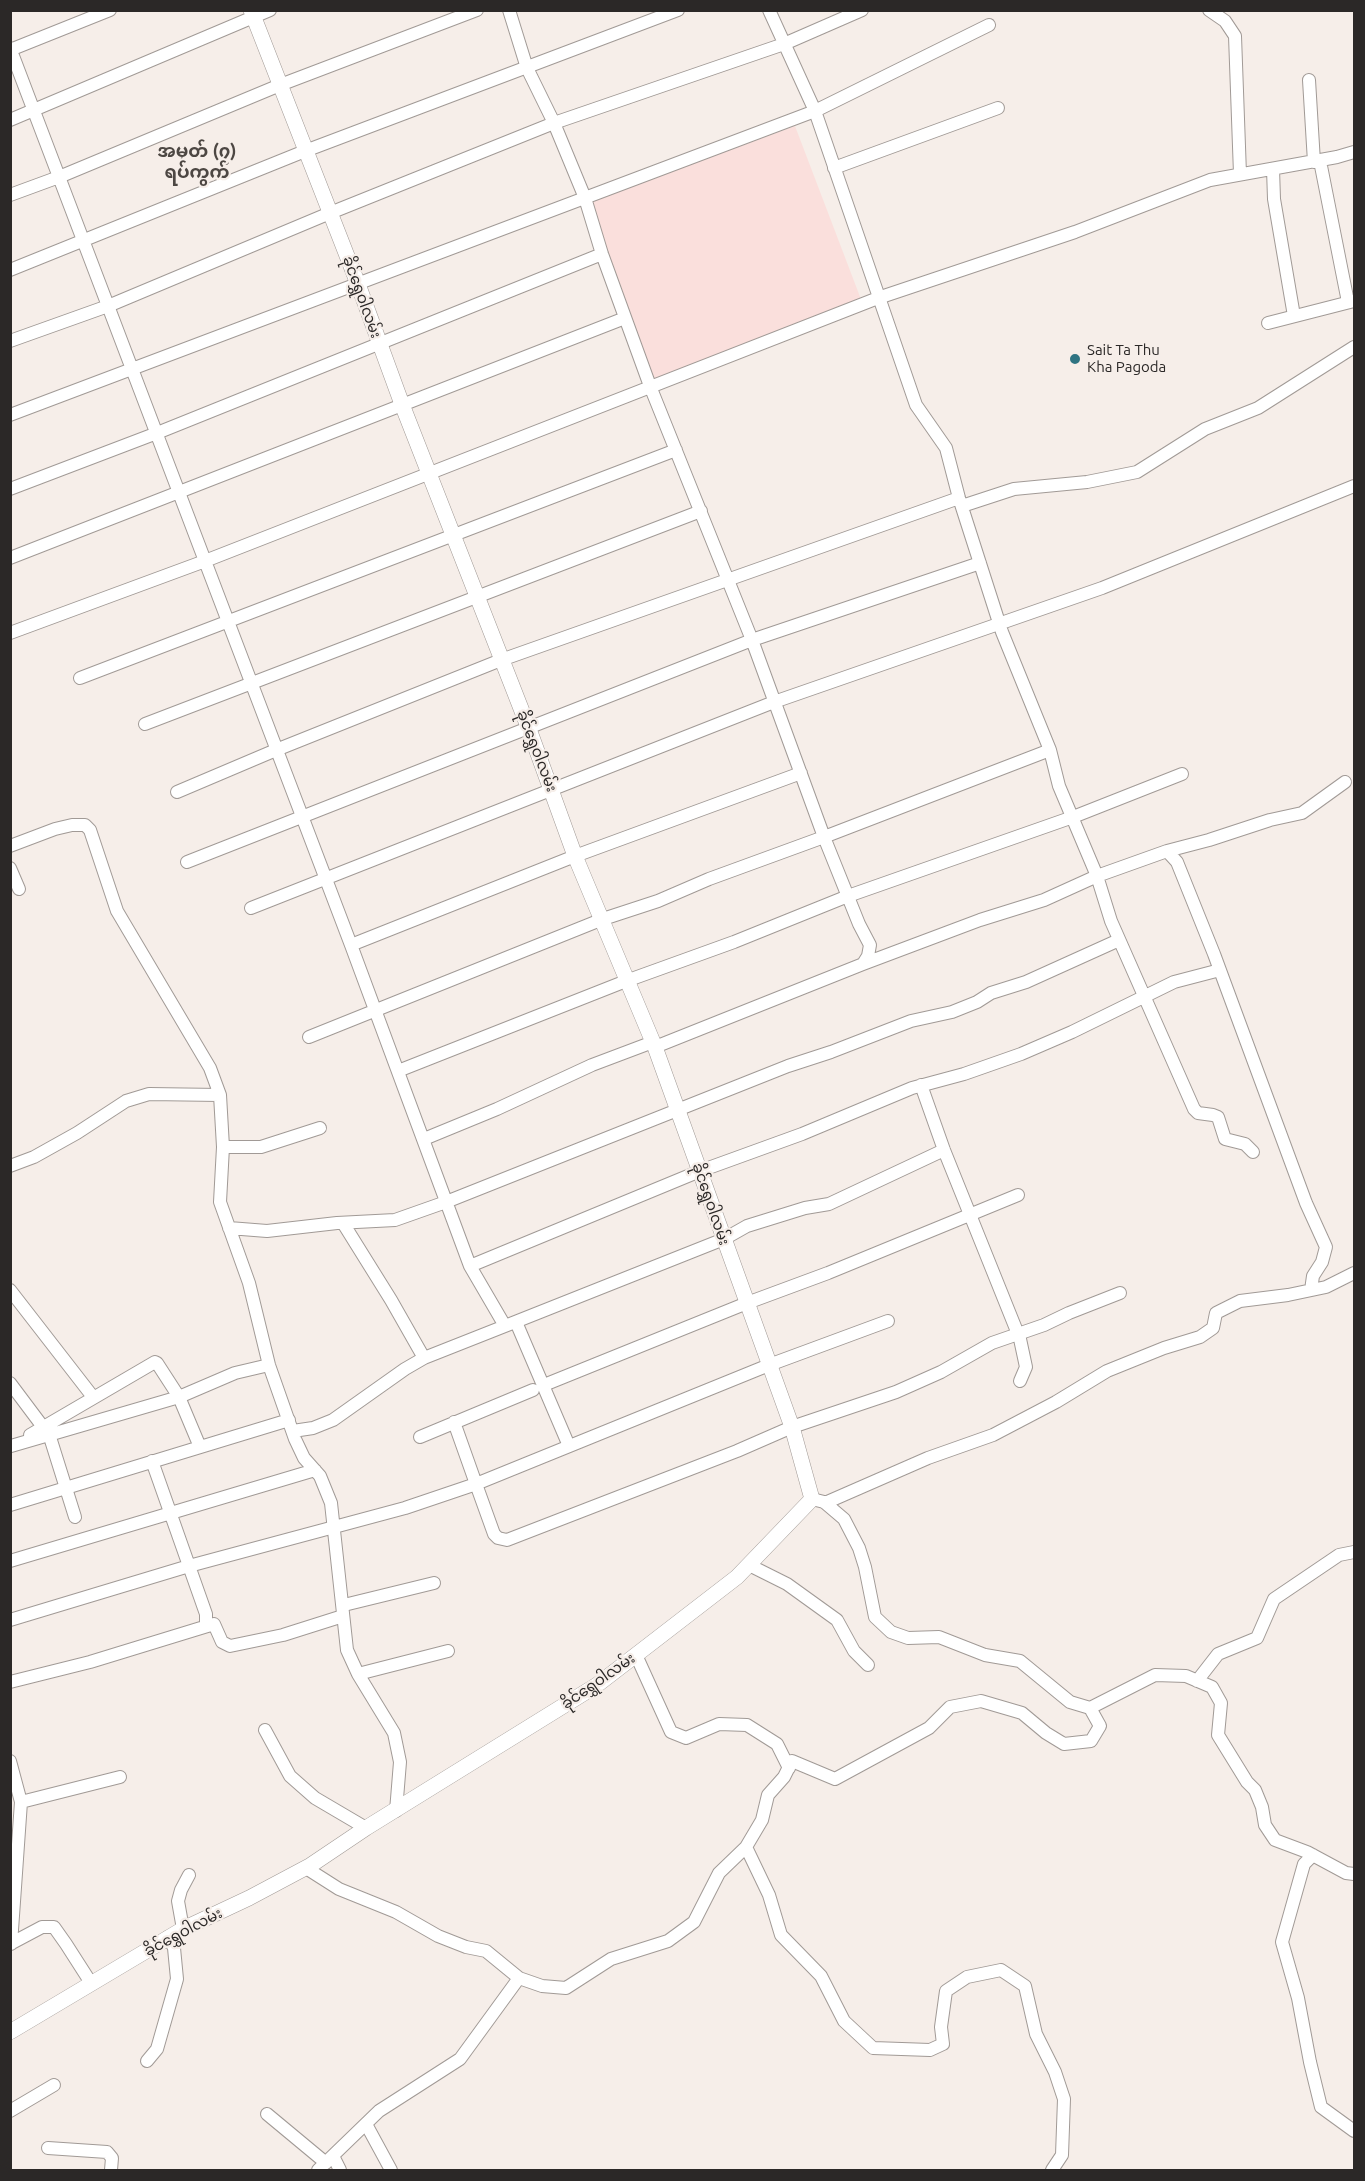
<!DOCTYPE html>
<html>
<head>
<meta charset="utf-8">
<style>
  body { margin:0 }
  #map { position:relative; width:1365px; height:2181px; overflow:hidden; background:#f6eee9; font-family:Ubuntu,sans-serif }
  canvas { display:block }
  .frame { position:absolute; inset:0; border:12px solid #2b2827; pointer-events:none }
</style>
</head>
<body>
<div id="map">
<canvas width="1365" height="2181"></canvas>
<div class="frame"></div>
</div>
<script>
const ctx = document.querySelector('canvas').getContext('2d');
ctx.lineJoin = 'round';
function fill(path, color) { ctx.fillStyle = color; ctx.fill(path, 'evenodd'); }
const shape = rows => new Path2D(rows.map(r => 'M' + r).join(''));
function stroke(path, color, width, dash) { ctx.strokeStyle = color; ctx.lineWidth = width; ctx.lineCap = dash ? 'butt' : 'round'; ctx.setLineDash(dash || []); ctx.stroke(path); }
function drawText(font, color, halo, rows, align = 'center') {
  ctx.font = font + ' Ubuntu,"Noto Sans Myanmar",sans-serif'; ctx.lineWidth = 4.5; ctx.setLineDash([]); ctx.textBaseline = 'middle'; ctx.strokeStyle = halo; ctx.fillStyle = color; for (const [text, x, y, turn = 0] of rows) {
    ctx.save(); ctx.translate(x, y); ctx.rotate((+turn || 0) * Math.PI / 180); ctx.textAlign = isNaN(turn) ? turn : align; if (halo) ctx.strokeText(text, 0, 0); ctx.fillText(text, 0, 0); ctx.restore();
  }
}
const education = shape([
  [795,126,862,302,651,381,591,201]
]);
const minor = shape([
  [769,10,815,111,916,405,946,448,959,498,1002,632,1050,750,824,837,859,924,870,945,868,956,863,964],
  [1209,10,1225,21,1235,36,1240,174],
  [10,48,351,945,470,1266,505,1326,724,1239,747,1226,805,1208,829,1204,944,1150],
  [10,50,110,10],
  [1309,80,1314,162],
  [10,120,270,10],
  [1320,161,1348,302],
  [834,168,998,108],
  [1273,169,1274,199,1294,316],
  [10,195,59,177,280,85,477,10],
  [10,270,305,151,678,10],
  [1268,323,1354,301],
  [10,341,108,306,330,213,554,123,784,44,862,10],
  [10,415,815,111,989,25],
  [10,489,157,433,602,254],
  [962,506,1014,489,1087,482,1137,472,1205,429,1258,408,1354,347],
  [10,558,625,318],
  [10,633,205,561,878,298,1075,232,1210,180,1337,157,1354,152],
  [80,678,676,450],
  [145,724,701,511],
  [1050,750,1059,786,1097,876,1111,921,1194,1109,1198,1113,1213,1115,1218,1117,1225,1139,1245,1144,1253,1152],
  [177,792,276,750,501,660,959,498],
  [10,846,55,829,72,825,85,825,90,830,117,911,210,1068,220,1095,223,1147,220,1202,249,1283,269,1365,295,1439,304,1458,320,1476,331,1503,347,1650,358,1674,394,1733,400,1762,396,1811],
  [1167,851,1177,862,1214,954,1306,1203,1326,1247,1322,1262,1313,1276,1311,1290],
  [187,862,752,640,980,563],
  [10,868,19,889],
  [251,908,774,702,1102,588,1354,486],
  [351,945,575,856,801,773],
  [309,1037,603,919,658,901,709,879,824,837,752,640,650,386,602,254,585,198,554,123,527,68,509,10],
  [655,1047,863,964,980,920,1044,900,1097,876,1167,851,1209,840,1270,820,1302,813,1345,782],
  [398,1071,626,981,734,942,848,896,1073,817,1182,774],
  [921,1085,944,1150,1020,1339,1026,1367,1020,1381],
  [424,1139,497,1109,592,1065,653,1042],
  [223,1147,261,1147,320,1128],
  [10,1166,34,1157,77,1133,126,1101,149,1094,220,1095],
  [343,1223,391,1300,424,1358],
  [229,1228,267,1231,337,1223,395,1220,446,1202,788,1066,831,1052,911,1021,952,1012,977,1002,991,993,1026,982,1119,940],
  [470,1266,700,1171,802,1134,912,1088,964,1074,1021,1054,1072,1032,1174,982,1220,970],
  [10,1290,93,1397],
  [516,1322,569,1446],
  [10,1383,43,1427],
  [544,1385,747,1303,828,1273,1018,1195],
  [454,1422,476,1484,769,1365,888,1321],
  [293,1431,313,1428,333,1420,405,1369,424,1358,505,1326],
  [49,1434,75,1517],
  [30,1435,155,1362,157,1363,179,1397,200,1447],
  [420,1437,533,1390],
  [11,1446,179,1397,235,1373,269,1365],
  [152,1461,206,1614,206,1626],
  [812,1499,824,1502,844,1519,859,1548,865,1567,875,1617,891,1632,908,1638,939,1637,985,1655,1020,1661,1070,1702,1090,1708,1155,1675,1186,1676,1212,1687,1221,1703,1218,1735,1247,1782,1255,1790,1262,1807,1265,1825,1275,1840,1307,1852,1346,1873,1354,1874],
  [825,1503,928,1458,993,1435,1056,1402,1107,1371,1164,1348,1200,1337,1213,1328,1216,1313,1240,1301,1288,1295,1326,1287,1354,1273],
  [10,1505,289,1420],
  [10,1561,315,1470],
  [749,1565,787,1584,837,1620,854,1651,868,1665],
  [344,1605,434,1583],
  [10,1620,189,1566,405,1508,476,1484,494,1534,498,1538,507,1540,737,1451,792,1427,896,1392,941,1372,992,1343,1044,1325,1069,1313,1120,1293],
  [636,1655,671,1732,686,1738,719,1724,747,1725,777,1744,789,1768],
  [358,1674,448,1651],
  [1197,1681,1218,1654,1257,1638,1274,1599,1339,1555,1354,1552],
  [10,1682,90,1662,214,1624,222,1642,230,1646,283,1635,343,1616],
  [265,1730,290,1776,315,1798,366,1828],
  [10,1761,21,1802,11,1944],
  [21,1802,120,1777],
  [746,1847,769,1895,781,1935,821,1976,844,2021,873,2048,930,2050,943,2044,941,2027,946,1991,967,1977,1001,1970,1025,1986,1036,2034,1055,2072,1064,2099,1062,2155,1052,2170],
  [1313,1855,1304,1864,1282,1942,1298,1998,1310,2062,1321,2107,1354,2131],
  [306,1868,339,1889,396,1912,438,1936,466,1947,486,1951,519,1978,542,1986,566,1988,611,1959,668,1941,694,1922,719,1873,746,1847,762,1820,768,1795,784,1777,792,1761,835,1779,929,1728,950,1707,981,1701,1022,1713,1046,1733,1064,1744,1091,1741,1100,1726,1090,1708],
  [183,1929,178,1901,181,1890,189,1875],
  [10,1944,42,1927,54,1927,66,1944,91,1983],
  [147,2061,157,2049,177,1979,174,1948,168,1937],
  [10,2111,54,2085],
  [267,2114,326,2163],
  [366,2124,391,2170],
  [48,2148,107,2152,112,2158,111,2170],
  [333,2156,340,2170],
  [318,2170,379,2111,460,2059,519,1978]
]);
const tertiary = shape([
  [10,2032,183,1929,249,1898,311,1865,366,1828,597,1685,737,1577,812,1499,792,1427,655,1047,575,856,529,729,403,407,358,284,251,10]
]);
const markers = [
  [1075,359,6,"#2f7482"]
];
const streetNames = [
  ["ခိုင်ရွှေဝါလမ်း",362,297,70],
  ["ခိုင်ရွှေဝါလမ်း",537,751,69],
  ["ခိုင်ရွှေဝါလမ်း",711,1204,71],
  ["ခိုင်ရွှေဝါလမ်း",598,1681,-35],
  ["ခိုင်ရွှေဝါလမ်း",183,1932,-28]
];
const poiNames = [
  ["Sait Ta Thu",1087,350],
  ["Kha Pagoda",1087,367]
];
const quarterNames = [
  ["အမှတ် (၇)",197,151],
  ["ရပ်ကွက်",197,172]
];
fill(education, '#fadfdc');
stroke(minor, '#a19a96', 14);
stroke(tertiary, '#a19a96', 16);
stroke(minor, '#fff', 12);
stroke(tertiary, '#fff', 15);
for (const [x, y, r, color] of markers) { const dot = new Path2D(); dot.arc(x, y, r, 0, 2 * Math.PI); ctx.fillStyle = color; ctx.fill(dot); stroke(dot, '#f6eee9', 2); }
drawText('15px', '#2b2827', '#f6eee9', streetNames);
drawText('15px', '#2b2827', '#f6eee9', poiNames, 'left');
drawText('bold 18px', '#4d4743', '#f6eee9', quarterNames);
</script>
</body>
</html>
